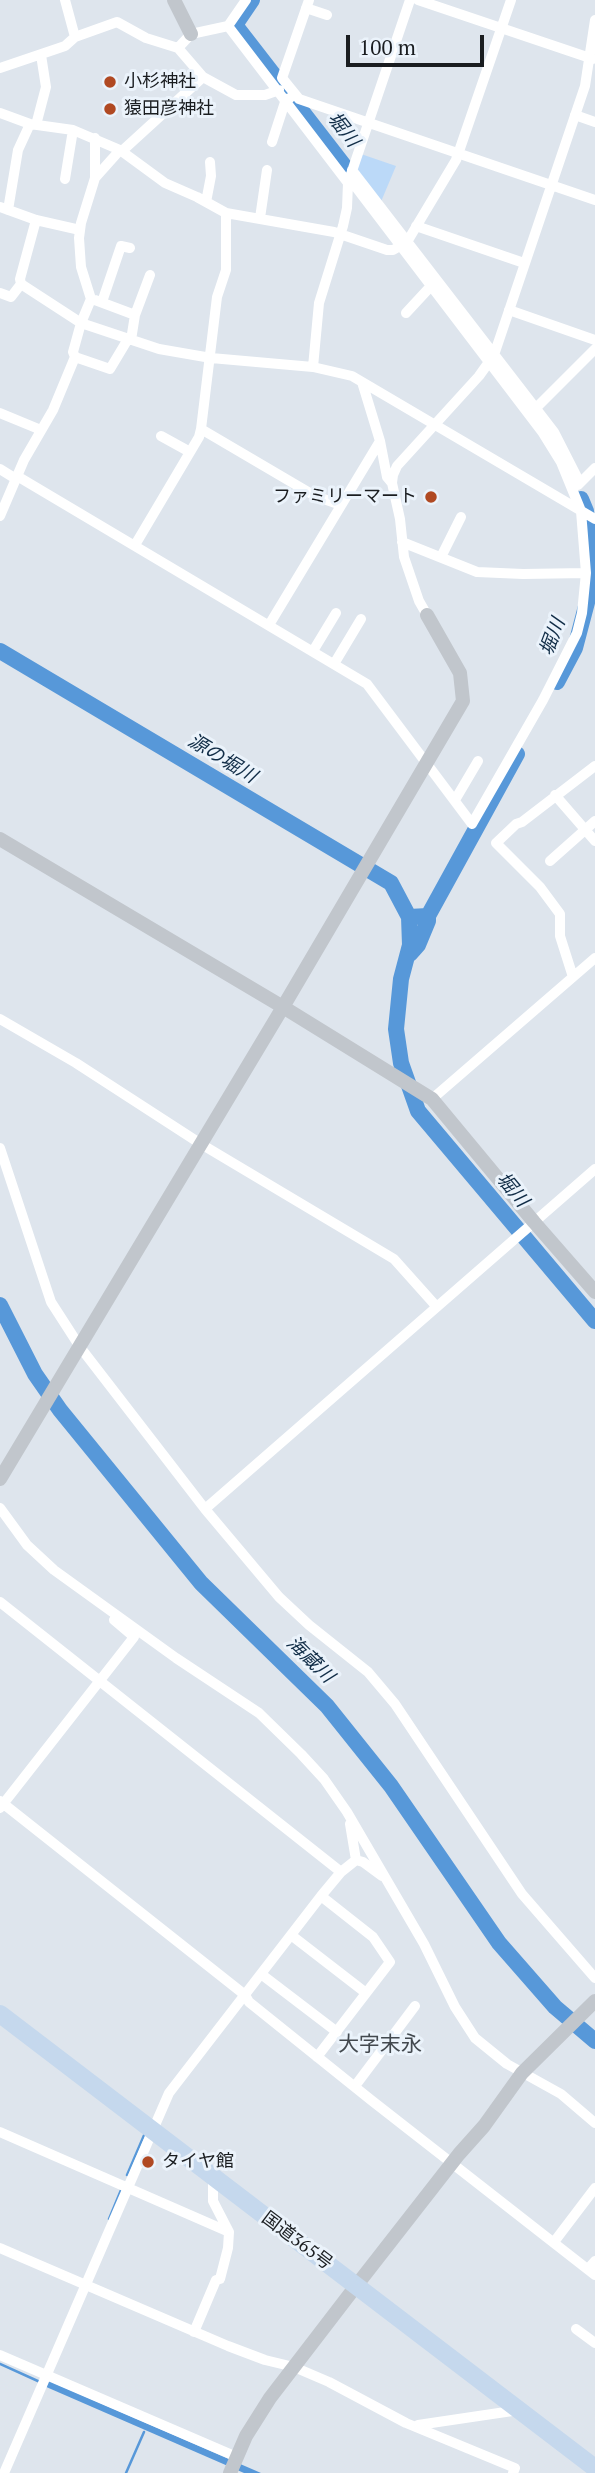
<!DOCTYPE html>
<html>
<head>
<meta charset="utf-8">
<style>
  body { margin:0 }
  #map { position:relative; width:595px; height:2473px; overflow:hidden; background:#dee5ed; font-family:"PT Serif",serif }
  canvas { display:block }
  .scale { position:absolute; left:346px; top:35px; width:138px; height:32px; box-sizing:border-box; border:4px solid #1a1d20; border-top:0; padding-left:9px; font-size:21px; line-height:24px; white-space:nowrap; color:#1a1d20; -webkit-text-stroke:5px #ebf3fb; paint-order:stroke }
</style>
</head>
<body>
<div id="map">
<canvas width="595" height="2473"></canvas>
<div class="scale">100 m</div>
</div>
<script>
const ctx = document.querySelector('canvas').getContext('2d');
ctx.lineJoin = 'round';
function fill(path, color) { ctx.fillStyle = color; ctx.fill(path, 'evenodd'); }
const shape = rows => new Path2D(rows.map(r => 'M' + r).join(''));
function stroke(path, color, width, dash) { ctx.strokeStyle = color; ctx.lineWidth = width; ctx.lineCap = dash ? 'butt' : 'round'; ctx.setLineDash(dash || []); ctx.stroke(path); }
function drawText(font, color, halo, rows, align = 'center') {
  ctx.font = font + ' "PT Serif","Noto Sans JP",serif'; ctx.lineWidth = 6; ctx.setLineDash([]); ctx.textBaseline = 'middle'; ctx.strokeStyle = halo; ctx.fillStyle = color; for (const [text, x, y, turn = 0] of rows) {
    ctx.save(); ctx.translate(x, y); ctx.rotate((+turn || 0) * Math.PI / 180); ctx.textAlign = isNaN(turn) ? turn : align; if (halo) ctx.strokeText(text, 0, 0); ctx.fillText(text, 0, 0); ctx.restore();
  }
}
const green = shape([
  [361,154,396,166,380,204,356,171]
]);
const water = shape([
  [47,2380,261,2473,244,2473,44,2386]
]);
const stream = shape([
  [127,2175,145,2133],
  [109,2219,121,2190],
  [0,2364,40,2382],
  [126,2473,144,2432]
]);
const river = shape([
  [252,0,235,25,359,185],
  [0,651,391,883,409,917,410,945,401,979,396,1029,401,1063,418,1111,595,1321],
  [557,682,575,648,590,591,589,535,586,511,581,499],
  [409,917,428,916,517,754],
  [410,954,418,945,428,921,428,916],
  [0,1305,35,1374,60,1410,201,1583,327,1706,391,1786,499,1943,555,2007,595,2041]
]);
const street = shape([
  [65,0,75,37],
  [309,0,282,78,299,99,595,200],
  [418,0,593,59],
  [306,8,327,15],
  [228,26,348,183],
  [178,48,191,34,228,26,246,0],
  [0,68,65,46,75,37,117,22,146,38,178,48,203,77,236,95,265,95,279,90],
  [0,113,30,124,73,130,120,150,165,183,197,197,226,213,334,232,387,250,393,250,407,242,456,160,511,0],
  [575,115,595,122],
  [36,125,46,87,41,55],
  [272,142,286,99,290,98],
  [122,151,203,77],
  [352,170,554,432,580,483],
  [95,178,120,150],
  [65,179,73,130],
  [206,202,211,176,210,162],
  [0,207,36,220,80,230],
  [8,210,18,150,30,124],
  [260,218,267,170],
  [416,226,524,263],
  [21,284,81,323,159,349,211,358,313,367,352,376,595,519],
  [0,293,11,297,21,284,20,279,36,220],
  [95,300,135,315],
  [102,302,121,246,130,248],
  [509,310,595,340],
  [406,313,431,286],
  [131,340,135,315,150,275],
  [75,357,73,352,81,323,91,299,81,267,79,238,81,223,95,178,95,138],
  [313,367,319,303,343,226,347,208,348,183,410,0],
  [362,382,380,441,387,477,392,483],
  [536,408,595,349],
  [0,413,41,430],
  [201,429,315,496,341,505],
  [161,436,190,452],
  [0,469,16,479],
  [17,476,367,684,472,824,543,700,577,633,582,613,586,573,581,511,561,462,543,433,349,178],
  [578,485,595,468],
  [0,516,24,460,53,410,75,357,110,369,128,339],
  [402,542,477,572,523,574,586,573],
  [135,545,199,437,201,429,217,297,226,270,226,213],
  [441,557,461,517],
  [427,615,419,601,404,557,400,519,392,483,393,475,397,466,479,376,494,355,585,86,595,20],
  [269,625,380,441],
  [313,651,336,613],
  [334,664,361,619],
  [555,795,595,841],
  [455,800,478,761],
  [550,861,595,821],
  [573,977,560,936,560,914,540,887,496,843,516,824,522,822,595,766],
  [0,1019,76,1063,201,1144,394,1259,436,1306],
  [432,1099,595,958],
  [0,1148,51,1302,80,1347,205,1509,279,1597,309,1625,368,1672,395,1704,522,1894,595,1978],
  [0,1508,27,1545,54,1570,176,1658,259,1713,301,1754,324,1779,347,1812,424,1944,455,2007,475,2038,507,2064,561,2094,595,2123],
  [205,1509,595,1169],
  [0,1602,341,1872],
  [0,1801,245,1995,249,2002,371,2100,595,2275],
  [0,1808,134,1637,114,1620],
  [356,1860,363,1862,382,1876],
  [291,1935,366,1993],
  [261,1974,337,2032],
  [317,2057,390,1962,373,1937,321,1896],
  [355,2086,415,2006],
  [0,2132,229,2232],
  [554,2242,595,2188],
  [0,2248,228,2346,265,2360,294,2367,329,2382,406,2423,515,2468,513,2473],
  [588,2269,595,2261],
  [576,2329,595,2343],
  [194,2332,216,2280,220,2279,228,2248,229,2232,213,2201,213,2177],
  [0,2355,237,2457],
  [418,2425,519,2410],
  [4,2473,169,2093,321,1896,341,1872,356,1860,350,1824]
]);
const secondary = shape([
  [174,0,191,34],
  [427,615,460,673,463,701,283,1007,432,1099,534,1222,595,1292],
  [0,839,283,1007,0,1479],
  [230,2473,246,2436,270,2398,356,2286,459,2154,484,2126,522,2073,595,2001]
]);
const highway = shape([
  [0,2014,595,2468]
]);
const markers = [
  [110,82,7,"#b04922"],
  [110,109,7,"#b04922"],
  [431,497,7,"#b04922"],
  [148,2162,7,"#b04922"]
];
const poiNames = [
  ["小杉神社",124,82],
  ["猿田彦神社",124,109],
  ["ファミリーマート",417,497,"right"],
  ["タイヤ館",162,2162]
];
const streetNames = [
  ["国道365号",297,2241,37]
];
const waterNames = [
  ["堀川",343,130,52],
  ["堀川",553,637,-69],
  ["源の堀川",222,759,31],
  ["堀川",512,1190,50],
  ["海蔵川",310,1660,44]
];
const quarterNames = [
  ["大字末永",380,2045]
];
fill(green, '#bbd9f8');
fill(water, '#5798d9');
stroke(stream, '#5798d9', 2.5);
stroke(river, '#5798d9', 16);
stroke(street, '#fff', 10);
stroke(secondary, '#c1c6cc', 14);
stroke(highway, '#c5d8ed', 18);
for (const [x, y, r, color] of markers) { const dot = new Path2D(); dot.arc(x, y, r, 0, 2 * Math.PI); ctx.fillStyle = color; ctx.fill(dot); stroke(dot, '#ebf3fb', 2.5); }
drawText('18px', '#1a1d20', '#ebf3fb', poiNames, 'left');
drawText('18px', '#1a1d20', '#ebf3fb', streetNames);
drawText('italic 19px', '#112d47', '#ebf3fb', waterNames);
drawText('21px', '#43494f', '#ebf3fb', quarterNames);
</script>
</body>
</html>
